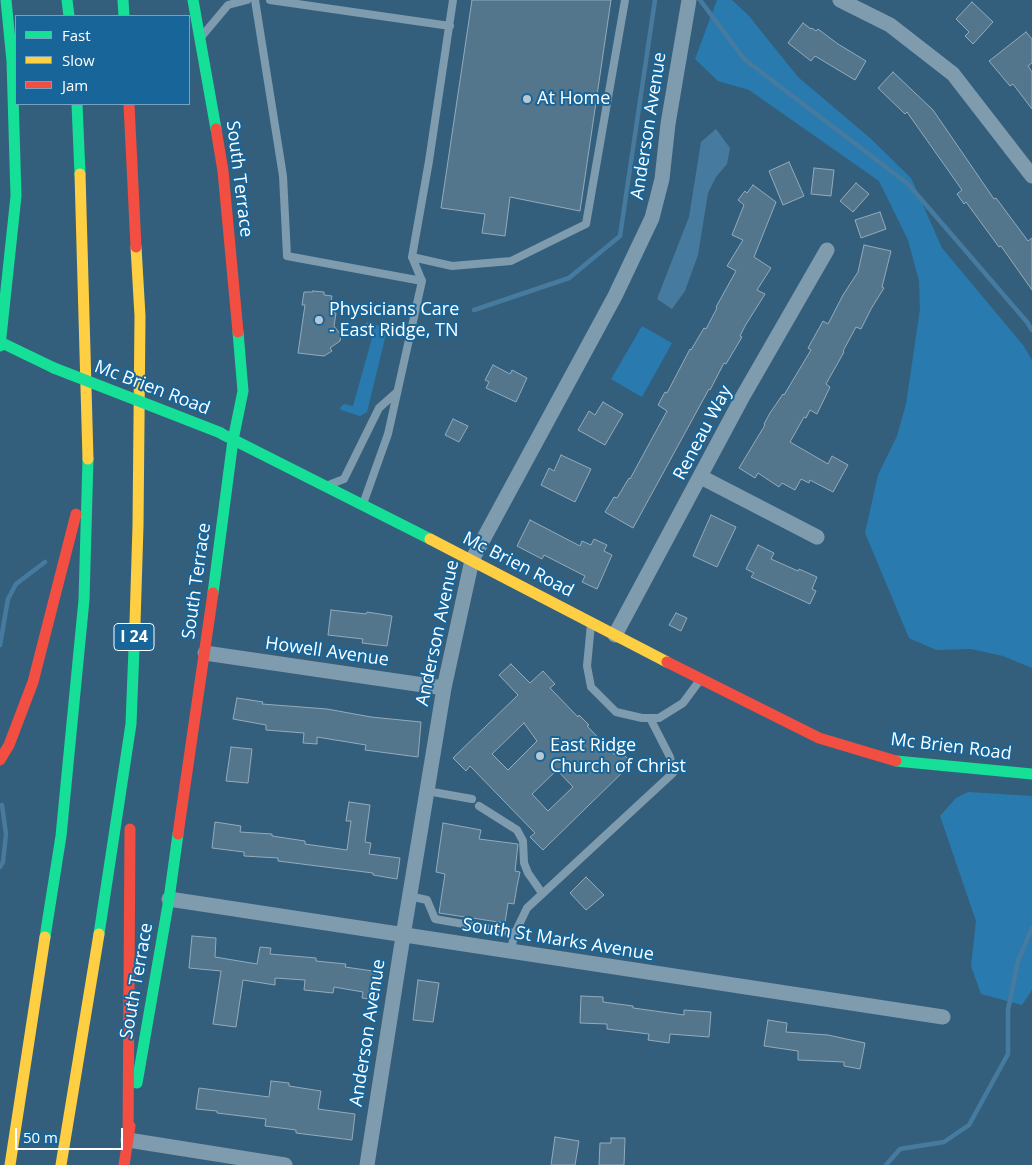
<!DOCTYPE html>
<html>
<head>
<meta charset="utf-8">
<style>
  body { margin:0 }
  #map { position:relative; width:1032px; height:1165px; overflow:hidden; background:#345f7c; font-family:"Open Sans",sans-serif }
  canvas { display:block }
  .legend { position:absolute; left:15px; top:15px; width:175px; height:90px; box-sizing:border-box; background:#176599; border:1px solid #74a3c2; margin:0; padding:6px 9px; list-style:none; font-size:15px; color:#fff }
  .legend li { display:flex; align-items:center; gap:10px; height:25px }
  .legend b { width:25px; border:1px solid #74a3c2 }
  .scale { position:absolute; left:15px; top:1128px; width:108px; height:22px; box-sizing:border-box; border:2px solid #fff; border-top:0; padding-left:6px; font-size:15px; line-height:18px; white-space:nowrap; color:#fff; -webkit-text-stroke:4px #176599; paint-order:stroke }
</style>
</head>
<body>
<div id="map">
<canvas width="1032" height="1165"></canvas>
<ul class="legend">
<li><b style="height:6px;background:#16e098"></b>Fast</li>
<li><b style="height:6px;background:#ffcf43"></b>Slow</li>
<li><b style="height:6px;background:#f24e42"></b>Jam</li>
</ul>
<div class="scale">50 m</div>
</div>
<script>
const ctx = document.querySelector('canvas').getContext('2d');
ctx.lineJoin = 'round';
function fill(path, color) { ctx.fillStyle = color; ctx.fill(path, 'evenodd'); }
const shape = rows => new Path2D(rows.map(r => 'M' + r).join(''));
function stroke(path, color, width, dash) { ctx.strokeStyle = color; ctx.lineWidth = width; ctx.lineCap = dash ? 'butt' : 'round'; ctx.setLineDash(dash || []); ctx.stroke(path); }
function drawText(font, color, halo, rows, align = 'center') {
  ctx.font = font + ' "Open Sans",sans-serif'; ctx.lineWidth = 4; ctx.setLineDash([]); ctx.textBaseline = 'middle'; ctx.strokeStyle = halo; ctx.fillStyle = color; for (const [text, x, y, turn = 0] of rows) {
    ctx.save(); ctx.translate(x, y); ctx.rotate((+turn || 0) * Math.PI / 180); ctx.textAlign = isNaN(turn) ? turn : align; if (halo) ctx.strokeText(text, 0, 0); ctx.fillText(text, 0, 0); ctx.restore();
  }
}
const green = shape([
  [717,0,732,0,749,16,798,77,870,138,911,178,942,248,1023,345,1032,360,1032,668,1003,656,971,649,936,650,909,638,865,533,878,475,897,436,906,404,920,309,919,281,908,240,879,181,749,90,718,81,695,59],
  [367,322,384,327,387,330,367,412,360,416,341,410,340,408,344,404,353,406,374,331,366,329,363,326],
  [642,326,672,343,642,397,611,379],
  [968,792,1032,796,1032,990,1022,1005,981,994,971,966,976,921,940,816,956,798]
]);
const water = shape([
  [716,129,730,148,727,164,716,177,708,193,698,255,685,291,672,309,657,299,689,217,701,142]
]);
const stream = shape([
  [700,0,744,59,908,184,1027,322,1032,330],
  [474,310,569,278,620,236,655,0],
  [0,645,8,599,16,584,45,562],
  [0,867,3,862,6,834,2,805],
  [886,1165,900,1149,944,1142,969,1125,1008,1054,1008,1010,1018,961,1032,928]
]);
const building = shape([
  [472,0,611,0,580,211,510,197,505,236,482,233,485,214,441,208,472,0],
  [972,2,993,22,973,44,965,36,969,32,956,19,972,2],
  [803,23,811,29,812,28,816,31,818,29,838,44,866,61,855,80,815,56,811,61,788,43,803,23],
  [1026,32,1032,39,1032,63,1028,66,1032,72,1032,109,1013,84,1010,86,989,61,1026,32],
  [893,72,933,110,994,199,996,198,1028,241,1032,238,1032,290,1001,246,999,247,966,202,964,204,957,194,962,190,907,112,905,114,878,88,893,72],
  [789,162,804,196,783,205,769,171,789,162],
  [814,168,834,170,831,196,811,194,814,168],
  [856,183,869,194,853,212,840,201,856,183],
  [753,185,776,202,754,257,771,268,757,290,765,294,745,326,740,336,742,337,726,364,724,363,710,390,709,389,633,528,605,512,614,497,617,498,629,478,630,479,667,411,658,405,665,392,667,393,690,349,691,350,704,328,706,329,717,308,716,307,736,271,727,266,743,240,732,235,744,205,738,200,745,191,747,193,753,185],
  [880,212,886,229,861,238,855,220,880,212],
  [864,245,891,251,882,287,884,288,871,309,861,329,856,327,843,351,844,352,826,384,830,387,817,414,810,410,806,418,804,417,790,442,828,464,832,456,848,465,833,492,810,480,809,483,801,479,795,490,782,483,779,487,758,473,755,478,739,468,765,425,764,424,770,413,783,394,784,395,811,350,808,348,823,321,828,324,843,295,858,272,864,245],
  [313,291,324,292,324,295,332,296,330,306,335,307,334,313,336,313,334,326,341,335,340,341,330,348,332,351,324,356,298,353,305,305,302,305,304,292,313,292,313,291],
  [493,365,510,374,512,370,527,378,516,402,486,388,489,382,485,380,493,365],
  [603,402,623,414,605,445,578,430,589,411,595,415,603,402],
  [453,419,468,426,459,442,445,435,453,419],
  [561,455,591,469,575,502,541,485,549,468,554,471,561,455],
  [711,515,736,527,717,567,693,556,711,515],
  [530,520,580,546,582,541,591,545,594,539,607,545,604,551,612,555,597,589,582,582,585,576,544,555,542,559,517,546,530,520],
  [758,545,774,553,771,559,798,571,799,569,817,577,812,589,816,591,810,604,751,577,754,573,746,569,758,545],
  [331,610,366,614,367,612,392,616,387,646,362,643,363,639,328,635,331,610],
  [676,613,687,618,681,631,669,625,676,613],
  [511,664,530,683,543,671,555,684,550,688,578,717,579,715,589,725,587,726,615,755,619,750,632,763,543,850,530,837,535,833,470,766,466,771,453,758,518,695,499,675,511,664],
  [524,723,537,741,508,770,492,754,524,723],
  [557,770,573,787,548,811,532,794,557,770],
  [237,698,263,702,262,704,327,709,371,717,421,722,418,757,365,750,366,745,317,737,317,744,303,743,304,733,266,730,266,725,233,719,237,698],
  [231,747,252,749,248,783,226,781,231,747],
  [349,802,370,805,365,842,371,843,369,854,400,858,397,879,373,875,373,873,278,861,278,858,244,856,244,852,212,848,215,822,241,826,240,832,272,834,272,836,305,841,305,844,347,850,351,821,346,821,349,802],
  [443,823,481,830,479,839,518,844,515,871,520,872,517,886,514,904,508,903,505,923,439,913,445,874,436,872,443,823],
  [586,877,604,895,586,910,570,893,586,877],
  [192,936,216,938,215,957,257,964,260,947,271,948,270,954,316,958,316,961,346,964,345,967,380,972,376,1000,362,998,363,992,334,987,333,993,304,990,305,980,275,978,275,985,243,980,236,1027,213,1024,221,971,189,968,192,936],
  [418,980,439,983,433,1022,413,1020,418,980],
  [581,996,603,997,603,1002,633,1006,633,1008,684,1015,684,1010,711,1012,709,1037,670,1034,669,1043,648,1040,649,1034,607,1029,607,1024,580,1023,581,996],
  [768,1020,787,1023,786,1032,828,1035,865,1043,860,1069,844,1066,844,1062,798,1060,798,1051,764,1046,768,1020],
  [271,1081,289,1083,289,1086,321,1091,318,1109,355,1114,352,1140,296,1133,296,1130,265,1126,266,1119,217,1113,217,1111,196,1109,199,1088,269,1097,271,1081],
  [555,1137,579,1141,575,1165,551,1165,555,1137],
  [611,1138,625,1138,624,1165,599,1165,600,1143,611,1143,611,1138]
]);
const lane = shape([
  [255,0,283,176,287,256,422,281],
  [270,0,450,26],
  [202,36,228,5,247,0],
  [412,257,452,266,511,261,586,224,625,0],
  [331,484,344,479,379,408,397,392],
  [363,504,388,434,422,281,412,257,429,161,453,0],
  [591,624,587,666,591,687,616,712,642,718,659,718,683,703,700,680],
  [427,791,472,799],
  [479,806,517,830,523,841,524,863,528,873,542,893],
  [409,896,427,900,435,919,515,933],
  [510,952,515,933,527,908,673,773,670,757,650,718]
]);
const street = shape([
  [840,0,890,25,953,74,1032,176],
  [701,477,817,537],
  [615,635,743,396,827,250],
  [205,653,444,688],
  [169,899,943,1017],
  [128,1140,285,1165],
  [367,1165,403,936,444,688,472,560,615,296,652,218,662,179,668,124,689,0]
]);
const fast = shape([
  [67,0,69,16],
  [123,0,124,16],
  [193,0,216,129],
  [77,104,80,174],
  [0,342,54,368],
  [0,346,16,196,12,61,6,0],
  [222,434,430,539],
  [213,593,233,440,243,391,238,332],
  [896,761,1032,774],
  [99,934,131,724,135,623],
  [45,937,61,836,84,600,88,459],
  [137,1083,169,899,178,834]
]);
const slow = shape([
  [80,174,88,459],
  [430,539,667,662],
  [135,623,138,526,140,316,136,247],
  [10,1165,45,937],
  [61,1165,99,934]
]);
const jam = shape([
  [129,104,136,247],
  [216,129,223,171,238,332],
  [667,662,819,738,896,761],
  [0,760,9,745,33,682,76,514],
  [178,834,213,593],
  [128,1140,130,829],
  [124,1165,130,1126]
]);
const fastBridge = shape([
  [54,368,221,433]
]);
const markers = [
  [527,99,5,"#b8c7d1"],
  [319,320,5,"#b8c7d1"],
  [540,756,5,"#b8c7d1"]
];
const shields = [
  [134,637,40]
];
const shieldNames = [
  ["I 24",134,637]
];
const poiNames = [
  ["At Home",537,99],
  ["Physicians Care",329,310],
  ["- East Ridge, TN",329,331],
  ["East Ridge",550,746],
  ["Church of Christ",550,767]
];
const streetNames = [
  ["Anderson Avenue",649,126,-81],
  ["South Terrace",239,179,83],
  ["Mc Brien Road",152,388,21],
  ["Reneau Way",703,433,-62],
  ["Mc Brien Road",518,565,27],
  ["South Terrace",197,581,-82],
  ["Anderson Avenue",438,633,-78],
  ["Howell Avenue",327,652,8],
  ["Mc Brien Road",951,747,7],
  ["South St Marks Avenue",558,940,9],
  ["South Terrace",137,981,-80],
  ["Anderson Avenue",368,1033,-81]
];
fill(green, '#297aae');
fill(water, '#467b9f');
stroke(stream, '#467b9f', 4.5);
fill(building, '#53768c');
stroke(building, '#93abbb', 1);
stroke(lane, '#7f9bae', 8);
stroke(street, '#7f9bae', 15);
stroke(fast, '#16e098', 11);
stroke(slow, '#ffcf43', 11);
stroke(jam, '#f24e42', 11);
stroke(fastBridge, '#16e098', 11);
for (const [x, y, r, color] of markers) { const dot = new Path2D(); dot.arc(x, y, r, 0, 2 * Math.PI); ctx.fillStyle = color; ctx.fill(dot); stroke(dot, '#176599', 2); }
for (const [x, y, w] of shields) { const box = new Path2D(); box.roundRect(x - w / 2, y - 13.5, w, 27, 4); ctx.fillStyle = '#176599'; ctx.fill(box); stroke(box, '#fff', 1); }
drawText('bold 16px', '#fff', null, shieldNames);
drawText('18px', '#fff', '#176599', poiNames, 'left');
drawText('18px', '#fff', '#176599', streetNames);
</script>
</body>
</html>
